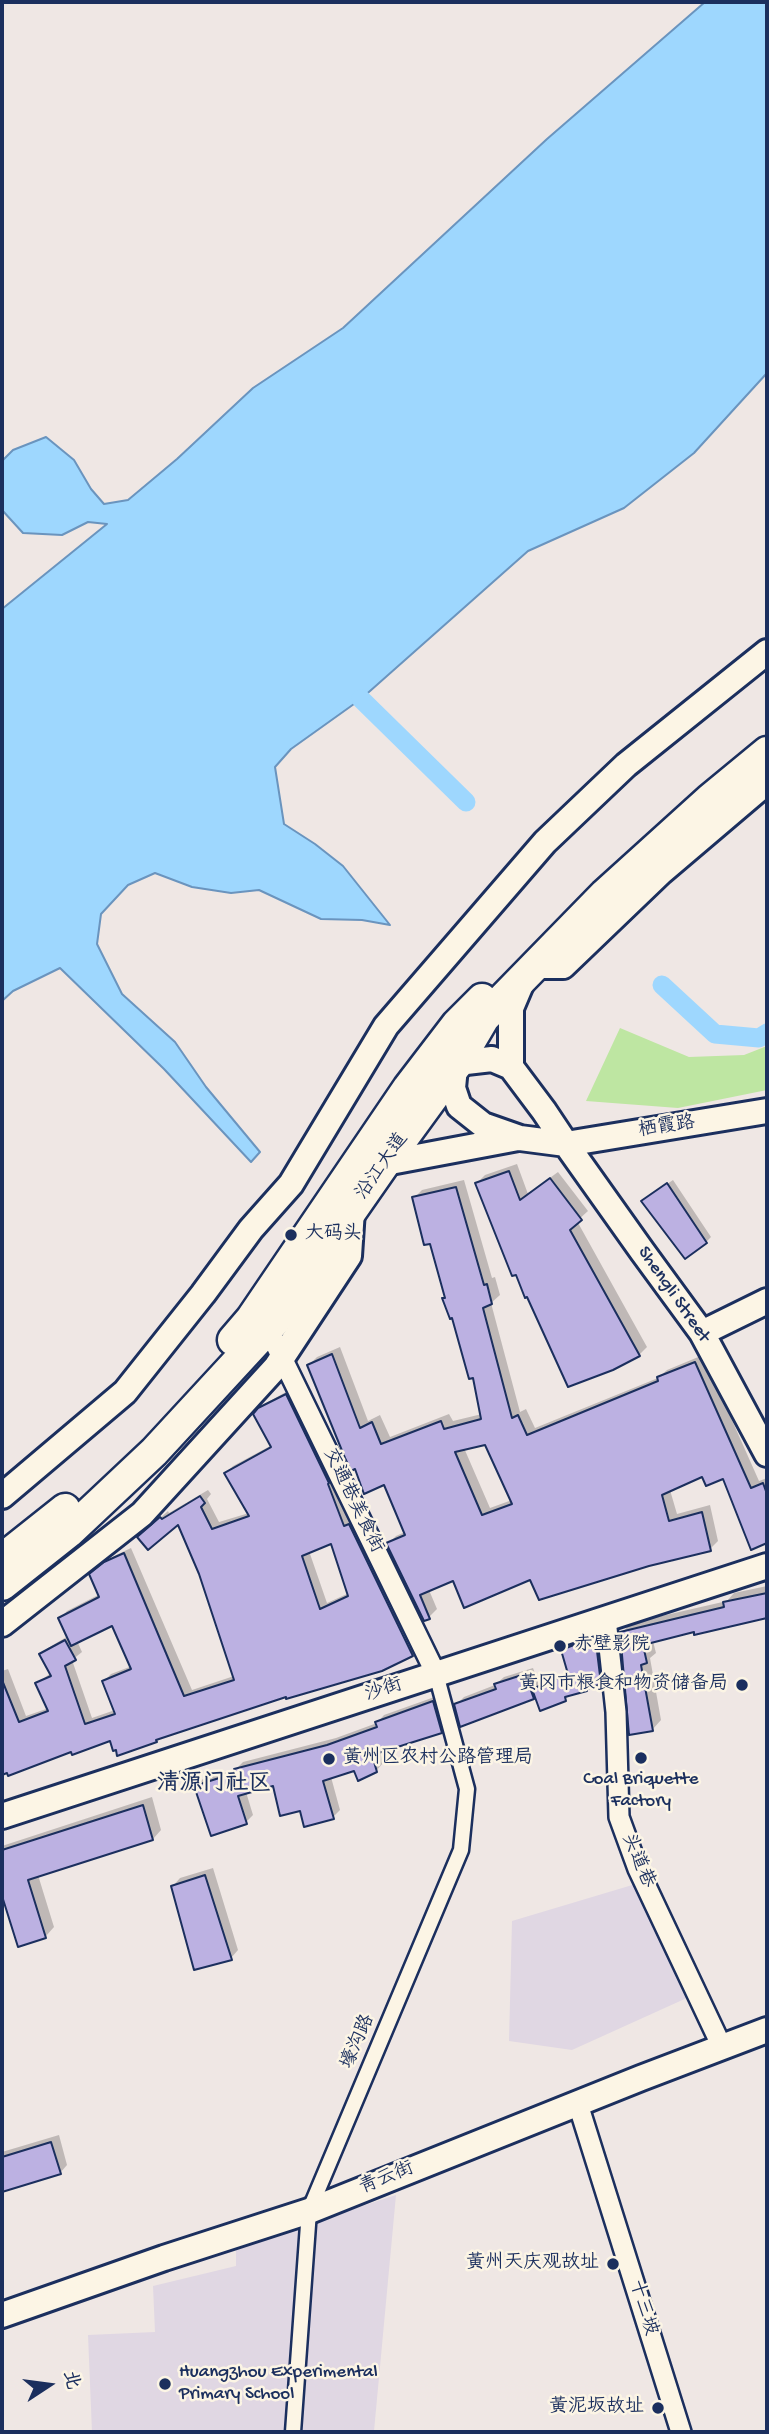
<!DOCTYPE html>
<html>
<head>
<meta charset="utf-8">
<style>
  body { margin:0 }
  #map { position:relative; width:769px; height:2434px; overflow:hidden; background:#efe7e4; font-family:"Gochi Hand","LXGW WenKai TC",sans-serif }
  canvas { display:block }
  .frame { position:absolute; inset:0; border:4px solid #1b2f5e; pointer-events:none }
  .north { position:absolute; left:14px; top:2350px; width:70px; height:70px; -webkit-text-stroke:5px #fcf5e5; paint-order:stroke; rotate:77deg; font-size:19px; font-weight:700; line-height:28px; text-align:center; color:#1b2f5e }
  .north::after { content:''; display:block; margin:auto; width:24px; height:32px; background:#1b2f5e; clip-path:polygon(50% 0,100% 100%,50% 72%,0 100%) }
</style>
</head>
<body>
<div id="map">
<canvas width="769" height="2434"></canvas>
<div class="frame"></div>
<div class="north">北</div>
</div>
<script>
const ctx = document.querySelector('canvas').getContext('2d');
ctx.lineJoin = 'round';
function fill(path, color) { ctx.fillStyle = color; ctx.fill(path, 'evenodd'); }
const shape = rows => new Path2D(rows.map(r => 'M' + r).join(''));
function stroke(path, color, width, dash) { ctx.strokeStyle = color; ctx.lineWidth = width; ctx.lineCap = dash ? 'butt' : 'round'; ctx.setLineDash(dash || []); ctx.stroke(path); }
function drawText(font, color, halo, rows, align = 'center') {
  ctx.font = font + ' "Gochi Hand","LXGW WenKai TC",sans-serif'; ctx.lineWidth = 5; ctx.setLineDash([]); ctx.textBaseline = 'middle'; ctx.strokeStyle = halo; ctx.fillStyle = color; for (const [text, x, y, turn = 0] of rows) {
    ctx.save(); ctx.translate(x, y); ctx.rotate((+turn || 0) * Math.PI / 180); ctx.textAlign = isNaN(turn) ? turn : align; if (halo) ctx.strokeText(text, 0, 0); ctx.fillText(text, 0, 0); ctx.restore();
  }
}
const built = shape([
  [639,1883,689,1997,572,2050,509,2041,512,1921],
  [396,2195,374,2431,383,2432,92,2432,88,2335,155,2332,153,2286,236,2266,236,2247]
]);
const green = shape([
  [620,1028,689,1057,744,1055,767,1046,767,1090,678,1108,586,1101]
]);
const water = shape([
  [705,2,767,2,767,373,694,453,624,508,528,551,361,699,291,749,275,767,284,824,315,844,343,866,390,925,362,920,321,919,259,890,231,893,192,887,155,873,128,885,101,914,97,944,122,994,175,1042,206,1087,260,1152,251,1162,164,1069,60,968,13,991,2,1001,2,609,107,524,88,522,62,535,23,533,2,510,2,461,13,450,46,437,74,460,91,489,104,504,128,500,177,459,253,388,343,328,547,139,705,2]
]);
const shadow = shape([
  [517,1164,528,1194,558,1172,588,1211,577,1221,647,1347,639,1355,477,1183,485,1175],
  [464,1180,492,1278,495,1277,500,1295,491,1303,520,1412,526,1409,535,1428,658,1378,667,1370,703,1355,759,1481,767,1478,767,1541,752,1548,724,1477,703,1474,670,1490,677,1514,710,1505,718,1541,710,1549,530,1578,454,1579,429,1590,437,1609,429,1617,388,1544,396,1536,405,1532,385,1482,309,1365,317,1357,340,1347,368,1421,380,1415,390,1437,449,1414,453,1421,482,1414,474,1376,447,1297,431,1241,414,1198,422,1190],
  [486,1443,512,1500,490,1508,464,1448],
  [673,1180,711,1237,706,1242,648,1197],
  [293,1388,420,1647,412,1654,381,1669,287,1695,161,1736,156,1741,112,1739,72,1749,2,1773,2,1671,8,1669,26,1716,49,1708,37,1683,51,1673,41,1655,48,1648,68,1636,60,1619,67,1611,100,1594,99,1567,114,1556,131,1548,192,1690,234,1676,201,1574,178,1522,147,1530,168,1511,169,1513,208,1490,211,1494,207,1499,219,1522,249,1513,226,1473,233,1466,272,1445,255,1414,268,1402],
  [332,1541,349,1593,327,1603,309,1551],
  [113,1623,132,1666,111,1674,104,1681,115,1710,92,1718,72,1660,82,1652,77,1641],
  [767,1586,767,1616,653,1641,656,1653,650,1658,661,1720,652,1730,622,1633,631,1623,727,1601,734,1593],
  [600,1640,604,1679,600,1683,569,1694,565,1700,536,1695,533,1698,456,1705,464,1697,495,1685,504,1677,533,1668,539,1685,569,1672,563,1650,567,1646,583,1641,585,1646],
  [440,1695,448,1724,441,1731,380,1751,383,1763,376,1771,355,1769,331,1777,340,1810,333,1817,302,1809,274,1784,246,1792,253,1815,246,1822,196,1786,203,1779,236,1769,243,1762,336,1738,377,1723,384,1715],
  [152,1797,161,1830,153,1839,38,1875,54,1927,46,1936,19,1945,2,1890,2,1846],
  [213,1868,238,1950,231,1958,173,1886,180,1878],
  [59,2135,67,2165,60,2173,2,2190,2,2152]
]);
const canal = shape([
  [361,699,466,802],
  [662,985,715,1034,759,1038,767,1033]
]);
const building = shape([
  [509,1171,520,1200,550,1178,582,1220,570,1230,640,1356,613,1370,568,1387,527,1297,525,1298,516,1275,512,1276,475,1183,509,1171],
  [667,1183,707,1243,685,1259,641,1201,667,1183],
  [456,1187,484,1285,487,1284,492,1304,483,1308,512,1418,518,1415,527,1435,658,1381,657,1377,695,1362,751,1488,763,1483,767,1494,767,1543,751,1550,723,1479,706,1486,702,1477,662,1495,669,1521,702,1512,711,1551,649,1566,539,1600,530,1580,464,1608,453,1581,420,1595,430,1619,424,1621,386,1543,405,1535,384,1485,364,1494,355,1469,351,1471,345,1458,307,1365,332,1354,360,1428,372,1422,381,1444,441,1421,444,1429,481,1419,473,1378,469,1379,452,1318,450,1319,442,1298,445,1298,430,1244,424,1245,412,1197,456,1187],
  [485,1445,512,1504,482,1515,455,1452,485,1445],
  [286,1394,329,1483,328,1484,344,1526,349,1524,413,1656,382,1671,286,1699,286,1697,156,1740,157,1742,117,1756,116,1750,113,1751,110,1741,72,1755,71,1752,8,1776,7,1773,2,1775,2,1680,19,1722,48,1711,35,1683,51,1676,39,1654,65,1640,76,1660,65,1666,85,1724,115,1714,102,1681,131,1669,112,1626,71,1646,58,1618,99,1597,89,1574,104,1562,124,1553,184,1696,234,1680,199,1574,178,1525,148,1550,137,1537,160,1517,162,1519,200,1496,205,1503,201,1507,212,1529,249,1516,224,1473,271,1447,253,1414,258,1408,286,1394],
  [331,1544,348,1596,320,1609,302,1556,331,1544],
  [767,1593,767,1618,694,1635,694,1632,643,1645,647,1663,641,1665,653,1731,629,1735,620,1632,724,1607,723,1602,767,1593],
  [579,1643,581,1649,596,1643,601,1684,587,1689,587,1691,565,1697,566,1701,540,1711,532,1689,568,1674,561,1650,579,1643],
  [525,1674,534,1699,460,1727,454,1704,496,1689,494,1684,525,1674],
  [433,1701,442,1733,372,1755,377,1772,358,1781,354,1771,323,1781,334,1819,304,1827,300,1811,280,1816,273,1786,238,1796,247,1824,211,1836,194,1786,235,1773,234,1769,327,1745,377,1727,375,1722,433,1701],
  [143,1805,153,1840,28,1880,46,1938,18,1947,2,1896,2,1850,143,1805],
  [205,1875,232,1960,194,1970,171,1886,205,1875],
  [51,2142,61,2174,2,2192,2,2157,51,2142]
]);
const pedestrian = shape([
  [293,2432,309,2211,461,1850,467,1789,436,1674]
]);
const minor = shape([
  [268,1329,436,1674],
  [606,1619,616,1712,619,1817,638,1869,722,2047],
  [578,2104,681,2432]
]);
const tertiary = shape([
  [535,966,563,966,661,872,767,782],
  [511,1067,511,1008,522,982],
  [767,1111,566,1144,520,1138,483,1125,459,1106,453,1088,455,1067,466,1062,492,1059,511,1067,544,1111,566,1144,642,1251,702,1333,767,1454],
  [385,1163,518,1138],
  [702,1333,767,1301],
  [2,1496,125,1392,203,1294,251,1229,291,1184,386,1026,545,842,626,765,767,652],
  [2,1624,142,1514,276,1367,349,1256,352,1210],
  [2,1816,767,1566],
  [2,2315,164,2258,309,2211,641,2078,767,2030]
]);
const primary = shape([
  [233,1340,251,1319,408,1088,457,1024,482,999],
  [2,1559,65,1509],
  [2,1585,69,1532,154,1452,275,1321,385,1163,455,1067,484,1018,605,894,710,799,767,752]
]);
const markers = [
  [291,1235,7,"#1b2f5e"],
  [560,1646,7,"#1b2f5e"],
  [742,1685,7,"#1b2f5e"],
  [641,1758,7,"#1b2f5e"],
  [329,1759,7,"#1b2f5e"],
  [613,2264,7,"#1b2f5e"],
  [165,2384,7,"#1b2f5e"],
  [658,2408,7,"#1b2f5e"]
];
const streetNames = [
  ["栖霞路",667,1128,-9],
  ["沿江大道",383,1167,-55],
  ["Shengli Street",673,1295,55],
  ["交通巷美食街",352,1501,64],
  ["沙街",384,1691,-18],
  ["头道巷",637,1861,67],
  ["壕沟路",359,2042,-67],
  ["青云街",387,2179,-22],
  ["十三坡",642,2308,73]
];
const poiNames = [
  ["大码头",305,1235],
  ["赤壁影院",574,1646],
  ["黄冈市粮食和物资储备局",728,1685,"right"],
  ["黄州区农村公路管理局",343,1759],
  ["Coal Briquette",641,1780,"center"],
  ["Factory",641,1802,"center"],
  ["黄州天庆观故址",599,2264,"right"],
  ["Huangzhou Experimental",179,2373],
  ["Primary School",179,2395],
  ["黄泥坂故址",644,2408,"right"]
];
const quarterNames = [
  ["清源门社区",214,1785]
];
fill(built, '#e0d7e3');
fill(green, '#bee6a2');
fill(water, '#9ed7fe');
stroke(water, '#6a94be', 2);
fill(shadow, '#0003');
stroke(canal, '#9ed7fe', 19);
fill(building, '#bcb1e2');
stroke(building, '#1b2f5e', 2);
stroke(pedestrian, '#1b2f5e', 19);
stroke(minor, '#1b2f5e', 24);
stroke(tertiary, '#1b2f5e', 30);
stroke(primary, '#1b2f5e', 35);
stroke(pedestrian, '#fcf5e5', 14);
stroke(minor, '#fcf5e5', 19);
stroke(tertiary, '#fcf5e5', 24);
stroke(primary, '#fcf5e5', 30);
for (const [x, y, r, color] of markers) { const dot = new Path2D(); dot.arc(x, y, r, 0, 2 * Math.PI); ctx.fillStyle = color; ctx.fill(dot); stroke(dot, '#fcf5e5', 2.5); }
drawText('19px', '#1b2f5e', '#fcf5e5', streetNames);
drawText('19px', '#1b2f5e', '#fcf5e5', poiNames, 'left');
drawText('bold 23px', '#1b2f5e', '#fcf5e5', quarterNames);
</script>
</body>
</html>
